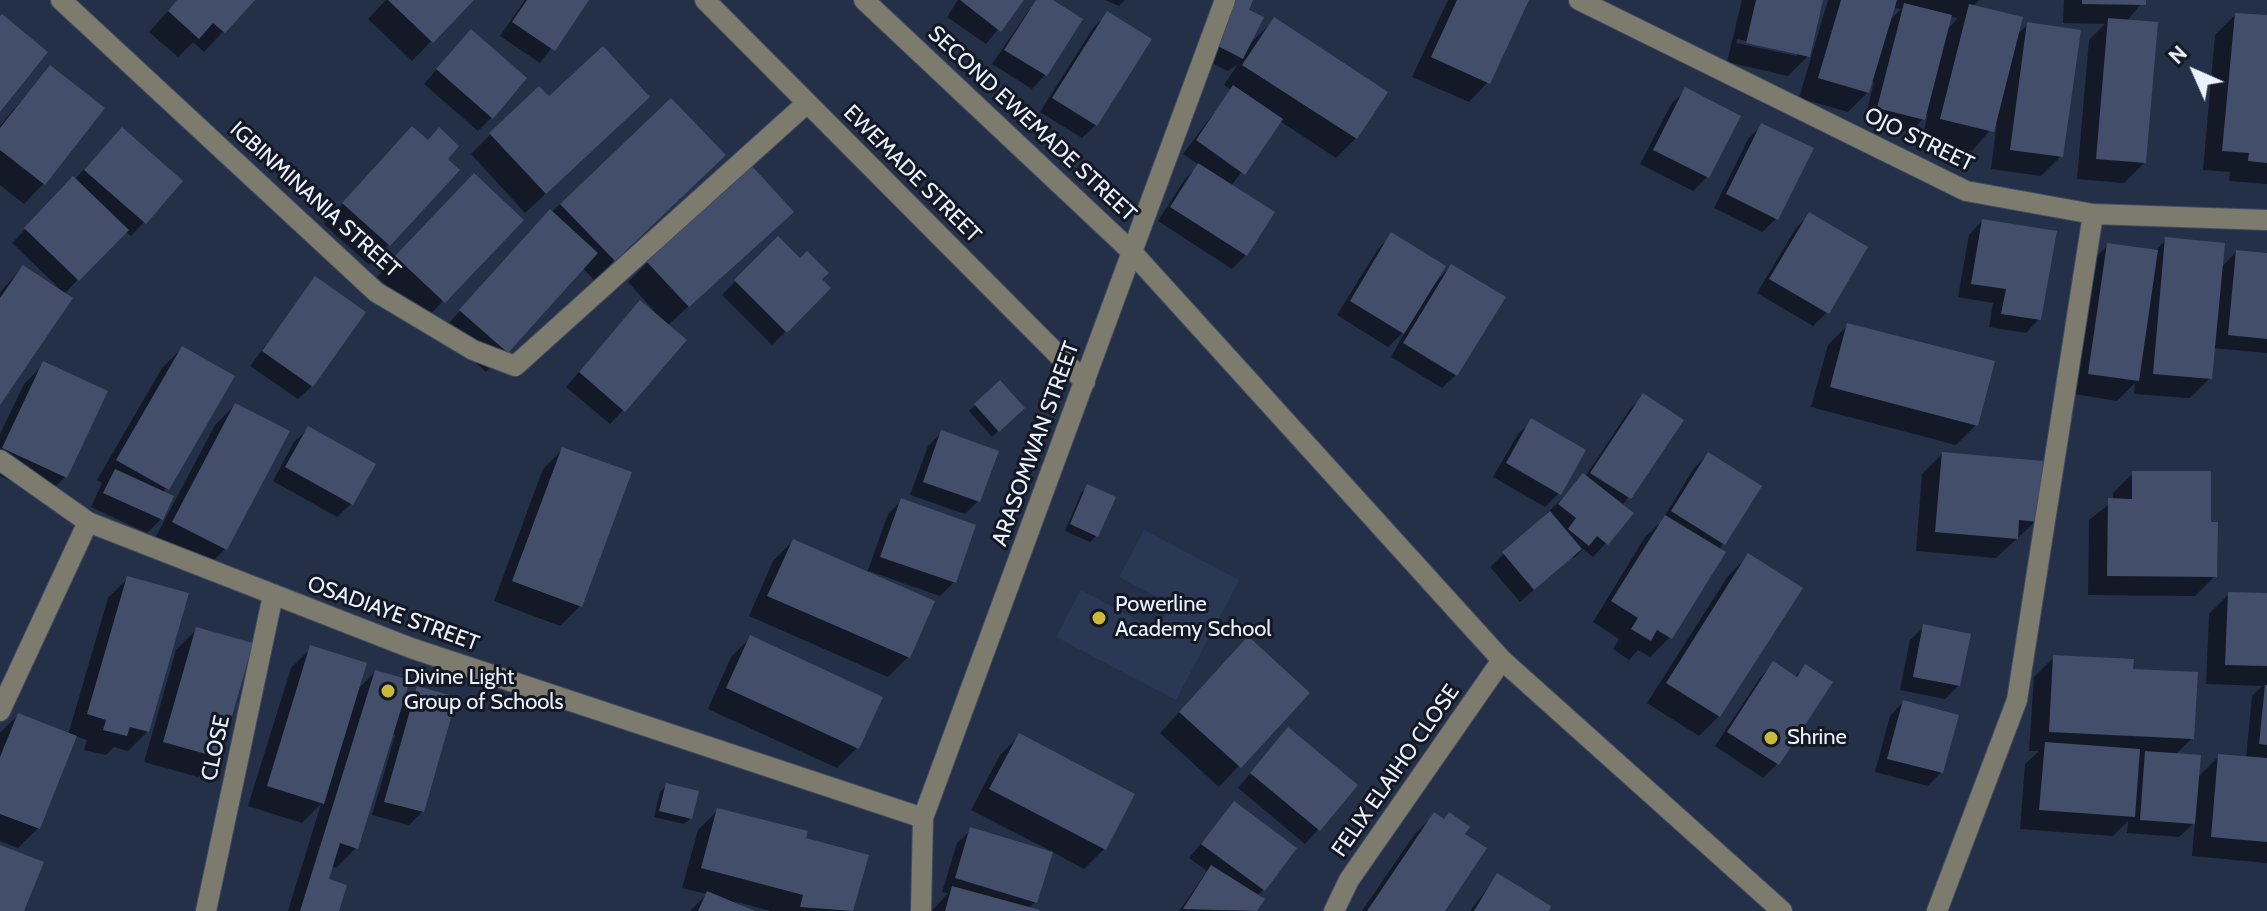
<!DOCTYPE html>
<html>
<head>
<meta charset="utf-8">
<style>
  body { margin:0 }
  #map { position:relative; width:2267px; height:911px; overflow:hidden; background:#243048; font-family:Cabin,sans-serif }
  canvas { display:block }
  .north { position:absolute; left:2155px; top:32px; width:80px; height:80px; -webkit-text-stroke:6px #131823; paint-order:stroke; rotate:315deg; font-size:22px; font-weight:700; line-height:32px; text-align:center; color:#ebf2ff }
  .north::after { content:''; display:block; margin:auto; width:28px; height:36px; background:#ebf2ff; clip-path:polygon(50% 0,100% 100%,50% 72%,0 100%) }
</style>
</head>
<body>
<div id="map">
<canvas width="2267" height="911"></canvas>
<div class="north">N</div>
</div>
<script>
const ctx = document.querySelector('canvas').getContext('2d');
ctx.lineJoin = 'round';
function fill(path, color) { ctx.fillStyle = color; ctx.fill(path, 'evenodd'); }
const shape = rows => new Path2D(rows.map(r => 'M' + r).join(''));
function stroke(path, color, width, dash) { ctx.strokeStyle = color; ctx.lineWidth = width; ctx.lineCap = dash ? 'butt' : 'round'; ctx.setLineDash(dash || []); ctx.stroke(path); }
function drawText(font, color, halo, rows, align = 'center') {
  ctx.font = font + ' Cabin,sans-serif'; ctx.lineWidth = 6; ctx.setLineDash([]); ctx.textBaseline = 'middle'; ctx.strokeStyle = halo; ctx.fillStyle = color; for (const [text, x, y, turn = 0] of rows) {
    ctx.save(); ctx.translate(x, y); ctx.rotate((+turn || 0) * Math.PI / 180); ctx.textAlign = isNaN(turn) ? turn : align; if (halo) ctx.strokeText(text, 0, 0); ctx.fillText(text, 0, 0); ctx.restore();
  }
}
const built = shape([
  [1144,530,1239,580,1176,700,1056,637,1081,590,1157,630,1171,604,1119,577]
]);
const shadow = shape([
  [178,0,252,0,204,52,193,42,178,57,149,32],
  [386,0,471,0,412,61,368,19],
  [525,0,587,0,540,63,500,36],
  [958,0,1021,0,986,44,947,17],
  [1036,0,1049,0,1080,19,1045,75,1032,89,992,64],
  [1105,0,1125,0,1119,6],
  [1234,0,1251,0,1246,11,1249,45,1274,20,1356,138,1336,158,1280,121,1231,186,1246,255,1232,269,1158,221,1185,179,1199,165,1183,154,1231,90,1224,85,1238,64,1228,71,1201,58],
  [1448,0,1526,0,1488,82,1469,102,1412,77],
  [1742,0,1821,0,1811,53,1788,76,1727,62],
  [1737,39,1797,52,1797,56,1736,43],
  [1828,0,1979,0,1972,7,2016,36,2028,24,2061,156,2041,176,1991,169,1997,122,1972,151,1922,139,1928,114,1910,132,1864,122,1874,82,1871,81,1868,92,1848,112,1799,98],
  [1893,7,1901,9,1889,21],
  [1949,17,1958,18,1946,31],
  [2064,0,2144,0,2127,21,2144,163,2124,183,2077,179,2089,40,2105,24,2063,23],
  [1107,14,1096,125,1082,138,1040,112,1093,28],
  [2235,15,2267,17,2267,184,2229,181,2230,172,2203,170,2215,35],
  [457,46,492,117,478,131,424,84],
  [50,67,43,184,24,204,0,185,0,126],
  [1686,90,1738,117,1707,177,1693,191,1640,164,1672,103],
  [549,99,628,117,525,213,471,154,491,134],
  [671,101,703,175,594,280,582,267,486,372,441,332,530,232],
  [1762,125,1776,219,1762,232,1714,208,1748,139],
  [109,144,181,181,131,236,125,231,64,294,0,401,0,292,23,267,59,288,12,243],
  [392,149,445,159,458,170,369,265,324,224],
  [455,196,443,301,424,321,377,277],
  [1810,214,1827,312,1813,326,1757,293,1796,228],
  [1982,221,2039,319,2026,333,1989,327,1993,303,1958,297,1969,235],
  [771,231,667,326,623,410,610,424,566,387,627,316,655,312,628,282,648,262],
  [1392,235,1435,283,1451,266,1456,375,1442,388,1391,357,1406,330,1388,347,1337,315,1378,249],
  [778,238,829,288,772,345,722,295],
  [2166,240,2220,269,2236,252,2267,255,2267,353,2213,348,2210,378,2190,398,2134,394,2135,383,2117,401,2069,393,2088,265,2108,245,2154,252],
  [315,279,312,386,298,399,250,366],
  [1848,325,1976,425,1956,445,1811,407,1828,345],
  [182,348,232,377,163,493,171,497,161,519,147,533,91,507,102,483,97,480,162,368],
  [44,364,65,477,45,497,0,476,0,434,24,384],
  [1000,383,1023,408,992,437,969,411],
  [1643,396,1681,420,1622,506,1606,543,1593,557,1583,549,1574,558,1572,556,1520,602,1490,567,1585,477,1630,409],
  [235,405,225,549,205,569,153,542,215,425],
  [1532,421,1559,493,1545,507,1493,477,1518,434],
  [308,429,351,504,337,517,273,481,294,442],
  [942,432,978,501,965,514,910,495,928,446],
  [563,449,580,606,560,626,494,601,543,469],
  [1708,454,1723,543,1670,637,1650,657,1638,650,1629,660,1613,649,1619,639,1593,622,1645,537,1661,522,1694,468],
  [1942,454,2036,521,1996,558,1916,551,1922,474],
  [2133,473,2209,524,2215,576,2195,596,2088,595,2089,520,2113,501,2113,493],
  [1088,486,1097,535,1090,542,1065,531,1081,493],
  [901,501,954,582,940,596,869,571,868,574,932,602,908,657,888,677,749,616,773,561,793,541,867,573,888,514],
  [1748,556,1719,716,1699,736,1647,703,1728,576],
  [128,578,148,731,128,751,114,747,106,755,84,750,87,740,75,736,38,828,18,848,0,841,0,733,18,715,68,735,108,598],
  [2229,594,2267,595,2267,863,2192,856,2195,822,2179,837,2127,833,2128,821,2113,836,2020,829,2025,764,2039,751,2029,751,2034,677,2054,657,2131,671,2192,738,2175,755,2197,778,2219,756,2246,758,2252,696,2262,686,2206,684,2209,614],
  [1924,627,1959,685,1945,699,1900,690,1910,640],
  [196,630,218,757,198,777,144,762,176,650],
  [751,637,881,698,857,748,837,768,708,709,731,657],
  [311,648,357,690,375,672,399,707,418,689,423,811,409,825,372,815,395,735,391,734,356,848,336,868,331,866,326,881,336,911,288,911,321,804,302,823,248,806,291,668],
  [1228,659,1307,693,1219,787,1160,733],
  [1773,664,1794,678,1805,666,1830,682,1777,764,1763,778,1715,746,1760,678],
  [1903,702,1941,772,1928,786,1875,772,1890,716],
  [1020,735,1104,849,1084,869,1051,851,1035,902,1028,909,1035,911,932,911,948,893,942,892,957,843,971,830,1051,851,971,810,1000,755],
  [1275,744,1356,786,1305,844,1238,788],
  [667,785,691,818,684,824,654,817,660,792],
  [1234,804,1264,889,1257,896,1262,899,1255,911,1179,911,1207,871,1189,858],
  [718,810,803,840,866,856,851,911,770,911,734,901,750,911,690,911,707,894,682,888,698,830],
  [1434,815,1463,835,1443,911,1362,911,1414,835],
  [1497,876,1546,911,1470,911]
]);
const building = shape([
  [177,0,255,0,225,33,213,23,199,39,168,11],
  [388,0,474,0,433,43],
  [527,0,589,0,555,51,512,22],
  [960,0,1024,0,1001,32],
  [1036,0,1053,0,1083,19,1047,76,1004,50],
  [1236,0,1253,0,1249,10,1264,17,1243,59,1214,44],
  [1457,0,1529,0,1490,84,1431,57],
  [1756,0,1823,0,1810,57,1746,43],
  [1841,0,1897,0,1869,93,1818,78],
  [2082,0,2146,0,2146,5,2082,4],
  [1904,3,1952,15,1925,120,1877,108],
  [1969,4,2023,17,1994,132,1940,119],
  [1107,11,1152,39,1097,126,1052,98],
  [2235,13,2267,15,2267,163,2248,161,2249,153,2222,151],
  [2,14,48,52,0,112,0,16],
  [1274,17,1388,92,1357,139,1242,65],
  [2108,18,2158,22,2146,163,2096,159],
  [2027,22,2081,30,2063,157,2010,150],
  [471,29,527,78,493,119,436,69],
  [603,46,650,97,546,194,489,133,539,86,549,96],
  [50,65,105,108,45,185,0,150,0,128],
  [1233,85,1283,119,1245,175,1196,140],
  [1685,87,1741,116,1709,178,1653,150],
  [671,98,726,155,615,261,560,204],
  [1761,123,1814,148,1778,220,1726,194],
  [412,126,428,140,439,127,459,146,448,159,460,170,390,246,342,203],
  [122,127,183,181,146,224,84,170],
  [1198,163,1275,212,1247,256,1170,207],
  [751,165,794,212,689,307,646,261],
  [474,173,524,220,445,303,395,256],
  [73,176,129,230,79,281,24,228],
  [550,209,598,253,508,353,459,310],
  [1809,212,1868,247,1829,314,1769,279],
  [1982,219,2057,231,2041,320,2001,314,2006,289,1971,284],
  [1391,232,1446,266,1404,334,1350,301],
  [778,236,800,258,807,251,829,273,822,279,831,288,787,333,734,280],
  [2165,237,2225,243,2212,379,2153,374],
  [2107,243,2158,250,2139,381,2088,374],
  [2236,250,2267,253,2267,339,2228,335],
  [1451,264,1506,297,1457,376,1403,343],
  [23,265,73,298,0,405,0,298],
  [315,276,366,312,313,387,262,351],
  [640,300,687,340,625,412,579,372],
  [1847,323,1995,361,1978,426,1830,387],
  [182,346,235,376,169,490,116,460],
  [43,361,108,391,67,478,2,448],
  [1000,380,1025,408,999,432,974,404],
  [1643,393,1684,420,1631,499,1590,473],
  [235,403,290,431,227,550,172,522],
  [1531,418,1586,450,1561,495,1506,463],
  [308,426,376,464,353,505,285,467],
  [941,430,999,451,980,502,923,482],
  [562,447,632,472,582,607,512,581],
  [1708,452,1762,486,1725,545,1671,511],
  [1942,452,2043,461,2038,522,2019,520,2018,539,1935,532],
  [115,469,174,496,163,520,103,493],
  [2132,471,2211,471,2211,522,2218,522,2217,577,2107,576,2108,498,2132,499],
  [1583,473,1634,513,1608,545,1597,536,1589,546,1568,529,1576,518,1558,504],
  [1087,484,1116,497,1098,537,1070,524],
  [901,498,976,525,956,583,880,557],
  [1550,511,1582,549,1534,590,1502,552],
  [1665,515,1726,552,1672,639,1657,630,1651,641,1631,629,1638,618,1611,601],
  [793,539,935,601,910,658,767,596],
  [1748,553,1803,588,1720,717,1666,683],
  [127,576,189,593,149,732,130,727,127,736,103,730,106,720,87,714],
  [2228,592,2267,593,2267,666,2225,665],
  [1923,624,1971,634,1960,686,1913,677],
  [196,627,253,643,220,758,163,742],
  [750,635,883,697,859,749,726,688],
  [1248,636,1310,693,1241,768,1179,712],
  [310,645,367,663,324,804,267,786],
  [2053,655,2134,659,2133,669,2198,672,2194,739,2049,732],
  [1773,661,1797,677,1805,664,1833,682,1779,765,1727,732],
  [375,670,410,680,358,849,340,843,329,879,347,885,339,911,300,911],
  [2265,685,2267,685,2267,745,2259,744],
  [417,686,457,697,424,812,384,802],
  [1903,700,1959,715,1943,773,1887,759],
  [18,713,77,736,40,829,0,814,0,757],
  [1288,727,1358,785,1320,831,1250,773],
  [1019,733,1135,794,1106,850,989,789],
  [2045,742,2140,749,2135,817,2039,810],
  [2145,751,2201,755,2195,824,2140,820],
  [2218,754,2267,758,2267,842,2211,837],
  [666,783,699,791,692,819,659,811],
  [1234,801,1297,848,1265,891,1201,844],
  [717,808,808,831,806,838,869,855,853,911,800,907,803,895,701,868],
  [1434,812,1444,819,1449,812,1470,827,1465,834,1487,848,1445,911,1367,911],
  [970,827,1053,852,1037,903,955,878],
  [0,845,44,862,24,911,0,911],
  [1211,865,1265,899,1257,911,1183,909],
  [1497,873,1551,906,1549,911,1474,911],
  [952,886,1040,910,1039,911,945,911],
  [707,891,755,911,698,911]
]);
const minor = shape([
  [61,0,376,292,473,350,515,366,807,103],
  [705,0,1085,382],
  [864,0,1131,251,1502,660,1782,911],
  [1579,0,1966,191,2093,214,2267,220],
  [0,460,88,522,411,648,923,818],
  [0,711,88,522],
  [206,911,273,595],
  [921,911,923,818,1225,0],
  [1334,911,1349,880,1502,660],
  [1937,911,2017,700,2093,214]
]);
const markers = [
  [1099,618,8,"#cbb939"],
  [388,691,8,"#cbb939"],
  [1771,738,8,"#cbb939"]
];
const streetNames = [
  ["SECOND EWEMADE STREET",1032,124,43],
  ["OJO STREET",1919,140,26],
  ["EWEMADE STREET",912,174,45],
  ["IGBINMINANIA STREET",315,200,42],
  ["ARASOMWAN STREET",1036,444,-70],
  ["OSADIAYE STREET",393,614,20],
  ["CLOSE",216,748,-78],
  ["FELIX ELAIHO CLOSE",1396,771,-55]
];
const poiNames = [
  ["Powerline",1115,605],
  ["Academy School",1115,630],
  ["Divine Light",404,678],
  ["Group of Schools",404,703],
  ["Shrine",1787,738]
];
fill(built, '#2a3856');
fill(shadow, '#0007');
fill(building, '#434f6a');
stroke(minor, '#404b62', 22);
stroke(minor, '#7c7b6d', 20);
for (const [x, y, r, color] of markers) { const dot = new Path2D(); dot.arc(x, y, r, 0, 2 * Math.PI); ctx.fillStyle = color; ctx.fill(dot); stroke(dot, '#131823', 3); }
drawText('22px', '#ebf2ff', '#131823', streetNames);
drawText('22px', '#ebf2ff', '#131823', poiNames, 'left');
</script>
</body>
</html>
